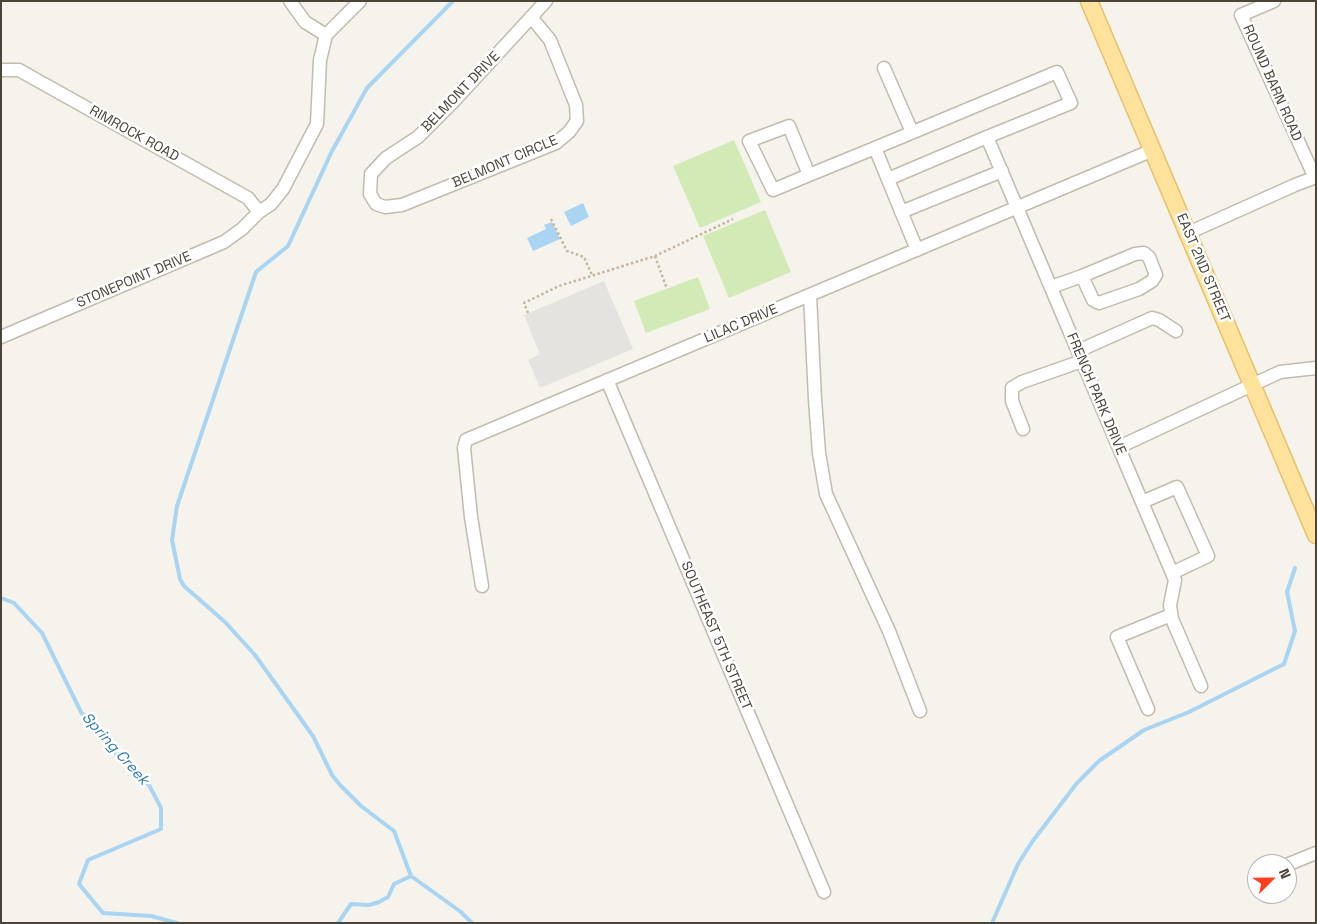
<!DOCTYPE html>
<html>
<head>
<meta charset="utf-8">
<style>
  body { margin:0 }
  #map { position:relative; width:1317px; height:924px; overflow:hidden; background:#f6f3ec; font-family:"Space Grotesk",sans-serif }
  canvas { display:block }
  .frame { position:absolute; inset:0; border:2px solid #4b4439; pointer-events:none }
  .north { position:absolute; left:1247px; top:854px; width:50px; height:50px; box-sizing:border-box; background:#fff; border:1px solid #b7b4b0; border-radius:50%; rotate:67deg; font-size:14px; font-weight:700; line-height:20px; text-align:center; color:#4b4439 }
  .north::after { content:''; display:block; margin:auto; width:18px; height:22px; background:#fc3f1d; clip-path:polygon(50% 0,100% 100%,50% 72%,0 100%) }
</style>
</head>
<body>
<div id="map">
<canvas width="1317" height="924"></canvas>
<div class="frame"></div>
<div class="north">N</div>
</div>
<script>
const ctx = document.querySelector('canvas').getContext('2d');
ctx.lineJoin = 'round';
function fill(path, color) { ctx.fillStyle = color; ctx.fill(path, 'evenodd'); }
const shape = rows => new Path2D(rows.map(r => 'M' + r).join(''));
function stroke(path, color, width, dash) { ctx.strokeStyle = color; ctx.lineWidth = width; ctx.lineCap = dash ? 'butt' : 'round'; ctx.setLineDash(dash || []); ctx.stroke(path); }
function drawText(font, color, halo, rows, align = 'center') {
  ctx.font = font + ' "Space Grotesk",sans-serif'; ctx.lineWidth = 5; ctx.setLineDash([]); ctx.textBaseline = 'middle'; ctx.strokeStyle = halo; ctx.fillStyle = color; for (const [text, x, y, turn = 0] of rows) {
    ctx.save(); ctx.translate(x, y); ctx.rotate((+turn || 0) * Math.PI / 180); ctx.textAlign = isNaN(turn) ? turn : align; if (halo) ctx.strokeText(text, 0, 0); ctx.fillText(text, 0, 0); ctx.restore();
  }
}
const green = shape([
  [734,140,761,202,700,228,673,166],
  [765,210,791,272,729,298,703,236],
  [698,277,710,309,646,333,634,301]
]);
const parking = shape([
  [604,281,633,349,540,388,528,360,540,354,524,315]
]);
const water = shape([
  [583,203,589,217,571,226,564,212],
  [552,222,560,239,533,251,527,238,546,229,544,225]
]);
const stream = shape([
  [1,598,14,603,42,633,81,712,111,749,149,785,161,808,161,829,88,860,79,884,103,913,151,916,177,923],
  [411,876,394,831,361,806,340,785,332,775,313,736,255,655,225,622,184,586,180,579,172,540,177,506,256,272,288,246,332,151,367,88,453,1],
  [338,923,351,904,369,905,379,902,388,897,394,884,411,876,461,912,472,923],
  [992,923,1018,864,1032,842,1077,783,1099,761,1144,730,1189,712,1284,664,1295,631,1287,592,1295,568]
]);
const path = shape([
  [551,219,567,251,584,257,592,275],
  [655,256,667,289],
  [528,313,524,303,559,286,655,256,733,219]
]);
const minor = shape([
  [290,1,305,22,326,35],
  [1274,1,1241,15,1315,178],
  [531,17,550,40,576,105,577,121,569,132,556,143,402,205,385,207,376,204,370,194,371,174,386,158,418,137,454,101,546,1],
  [884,68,912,132],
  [1,70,19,70,35,79,248,198,259,212],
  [809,175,789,126,749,141,773,190,809,175,875,148],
  [888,179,987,137],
  [901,212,1002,171],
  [1188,233,1295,185,1316,177],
  [917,250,875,148,1057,72,1071,103,987,137,1175,580,1170,605,1172,619,1201,686],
  [1051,287,1082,276,1135,254,1144,253,1149,257,1156,275,1152,281,1139,289,1099,303,1093,300,1082,276],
  [810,295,815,399,819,453,826,494,889,631,920,711],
  [1,337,224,242,242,229,259,212,271,204,283,189,317,124,320,60,326,35,360,1],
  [1078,351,1152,318,1159,320,1176,331],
  [607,380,824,892],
  [1023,429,1012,401,1012,388,1022,382,1082,361],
  [1119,447,1280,372,1316,368],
  [1142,502,1177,487,1208,556,1172,573],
  [482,586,471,517,464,448,466,440,1153,150],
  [1148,709,1117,637,1171,615],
  [1289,864,1316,853]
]);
const major = shape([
  [1089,1,1316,535]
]);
const streetNames = [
  ["ROUND BARN ROAD",1272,83,66],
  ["BELMONT DRIVE",461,92,-46],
  ["RIMROCK ROAD",134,134,29],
  ["BELMONT CIRCLE",505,162,-23],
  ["EAST 2ND STREET",1203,268,67],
  ["STONEPOINT DRIVE",134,280,-23],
  ["LILAC DRIVE",741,324,-23],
  ["FRENCH PARK DRIVE",1096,394,67],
  ["SOUTHEAST 5TH STREET",716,636,67]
];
const waterNames = [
  ["Spring Creek",115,749,48]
];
fill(green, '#d2eab5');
fill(parking, '#e5e3e0');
fill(water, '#a9d4f2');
stroke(stream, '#a9d4f2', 4);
stroke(minor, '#c2bbae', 15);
stroke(major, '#e6c16a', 19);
stroke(path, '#c4b79f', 2.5, [2.5, 2.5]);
stroke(minor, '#fff', 12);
stroke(major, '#ffe39c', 16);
drawText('14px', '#4b4439', '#fff', streetNames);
drawText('italic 15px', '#2e7ab2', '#fff', waterNames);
</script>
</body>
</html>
